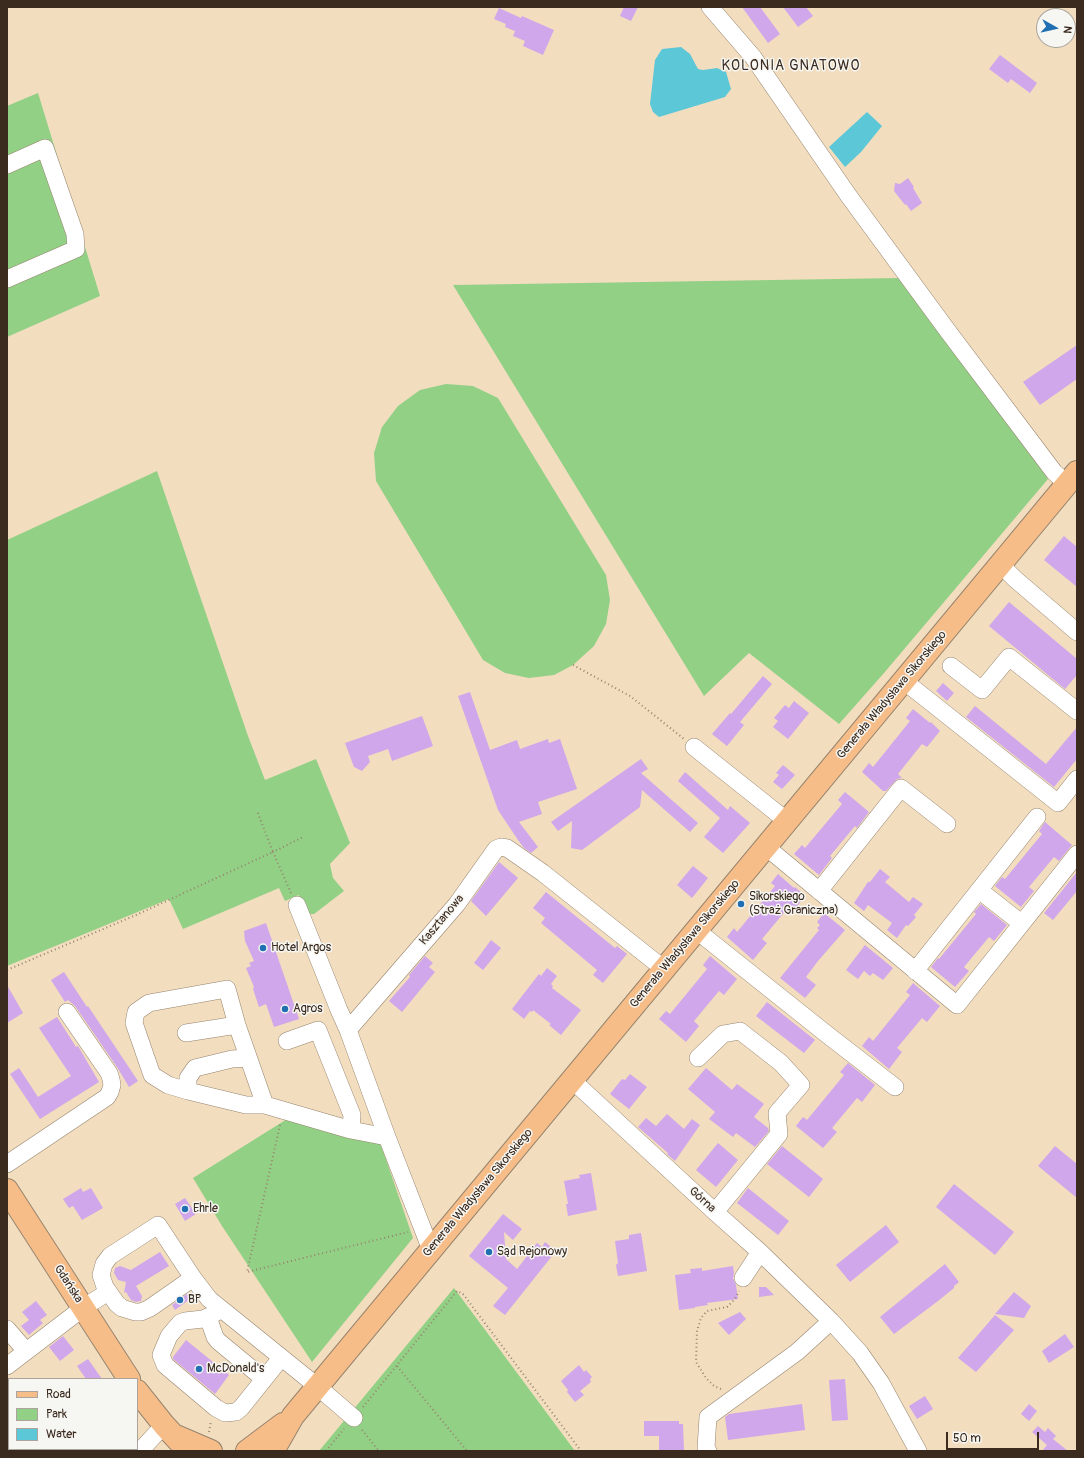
<!DOCTYPE html>
<html>
<head>
<meta charset="utf-8">
<style>
  body { margin:0 }
  #map { position:relative; width:1084px; height:1458px; overflow:hidden; background:#f2ddbf; font-family:Pangolin,sans-serif }
  canvas { display:block }
  .frame { position:absolute; inset:0; border:8px solid #3b2a1e; pointer-events:none }
  .legend { position:absolute; left:8px; top:1378px; width:130px; height:72px; box-sizing:border-box; background:#f6f6f2; border:1px solid #aba49d; margin:0; padding:5px 7px; list-style:none; font-size:12px; color:#3b2a1e }
  .legend li { display:flex; align-items:center; gap:8px; height:20px }
  .legend b { width:20px; border:1px solid #aba49d }
  .north { position:absolute; left:1036px; top:8px; width:40px; height:40px; box-sizing:border-box; background:#f6f6f2; border:1px solid #aba49d; border-radius:50%; rotate:98deg; font-size:11px; font-weight:700; line-height:16px; text-align:center; color:#3b2a1e }
  .north::after { content:''; display:block; margin:auto; width:14px; height:18px; background:#1f6fb2; clip-path:polygon(50% 0,100% 100%,50% 72%,0 100%) }
  .scale { position:absolute; left:946px; top:1432px; width:93px; height:18px; box-sizing:border-box; border:2px solid #3b2a1e; border-top:0; padding-left:5px; font-size:12px; line-height:14px; white-space:nowrap; color:#3b2a1e; -webkit-text-stroke:3px #f6f6f2; paint-order:stroke }
</style>
</head>
<body>
<div id="map">
<canvas width="1084" height="1458"></canvas>
<div class="frame"></div>
<ul class="legend">
<li><b style="height:5px;background:#f7bd88"></b>Road</li>
<li><b style="height:11px;background:#92d086"></b>Park</li>
<li><b style="height:11px;background:#5cc7d7"></b>Water</li>
</ul>
<div class="north">N</div>
<div class="scale">50 m</div>
</div>
<script>
const ctx = document.querySelector('canvas').getContext('2d');
ctx.lineJoin = 'round';
function fill(path, color) { ctx.fillStyle = color; ctx.fill(path, 'evenodd'); }
const shape = rows => new Path2D(rows.map(r => 'M' + r).join(''));
function stroke(path, color, width, dash) { ctx.strokeStyle = color; ctx.lineWidth = width; ctx.lineCap = dash ? 'butt' : 'round'; ctx.setLineDash(dash || []); ctx.stroke(path); }
function drawText(font, color, halo, rows, align = 'center') {
  ctx.font = font + ' Pangolin,sans-serif'; ctx.lineWidth = 3; ctx.setLineDash([]); ctx.textBaseline = 'middle'; ctx.strokeStyle = halo; ctx.fillStyle = color; for (const [text, x, y, turn = 0] of rows) {
    ctx.save(); ctx.translate(x, y); ctx.rotate((+turn || 0) * Math.PI / 180); ctx.textAlign = isNaN(turn) ? turn : align; if (halo) ctx.strokeText(text, 0, 0); ctx.fillText(text, 0, 0); ctx.restore();
  }
}
const green = shape([
  [38,93,100,296,7,337,7,106],
  [900,278,1048,479,884,673,839,724,749,653,704,696,453,285],
  [446,384,473,386,498,398,606,575,610,600,606,624,594,646,573,665,554,675,529,678,505,673,483,660,376,481,374,453,382,427,398,406,420,390],
  [157,471,248,736,265,780,316,759,350,843,330,864,333,878,344,891,314,914,303,914,299,895,285,901,279,888,183,929,169,899,7,966,7,540],
  [287,1119,380,1142,413,1238,312,1362,222,1226,193,1178],
  [454,1288,575,1451,319,1451]
]);
const water = shape([
  [681,47,690,54,698,69,703,70,717,68,726,72,731,89,725,97,659,117,653,112,650,104,655,60,662,49],
  [867,112,882,126,861,152,845,167,829,147]
]);
const building = shape([
  [624,7,638,7,631,21,620,16],
  [742,7,760,7,780,34,768,43],
  [783,7,806,7,813,16,798,27],
  [499,8,521,18,522,16,554,30,543,55,523,46,525,41,513,36,515,31,505,27,506,24,494,19],
  [1000,55,1037,83,1030,93,1011,79,1008,83,989,69],
  [908,178,914,187,913,188,922,203,911,211,906,204,905,205,894,191,895,183,900,184],
  [1077,345,1077,379,1040,405,1023,382],
  [1064,536,1077,547,1077,587,1044,560],
  [1009,602,1077,659,1077,675,1065,689,989,626],
  [763,676,772,684,740,722,744,725,727,746,712,734,730,713,731,714],
  [943,683,954,693,947,701,936,691],
  [470,692,490,750,517,740,520,749,548,739,549,743,560,739,577,789,538,802,542,814,519,822,538,847,531,853,524,848,518,840,498,810,458,696],
  [794,701,809,713,788,739,773,727,778,721,774,718,785,705,789,708],
  [975,706,1046,764,1077,727,1077,759,1054,787,966,717],
  [913,709,930,723,931,722,940,731,927,747,922,744,898,774,902,778,897,779,886,791,883,791,862,772,869,763,873,767,910,721,906,718],
  [422,716,433,746,392,761,388,749,368,756,370,762,362,771,354,767,345,743],
  [641,759,648,769,641,773,698,823,690,832,642,790,640,807,582,850,571,848,572,821,558,831,551,822],
  [783,765,795,775,782,789,773,782,779,775,776,773],
  [685,772,728,810,730,806,750,823,723,853,704,837,720,818,678,781],
  [845,792,869,812,857,828,855,826,830,856,832,858,819,875,794,854,802,845,805,848,842,804,838,800],
  [1045,822,1072,845,1059,861,1054,857,1029,887,1034,891,1021,907,995,886,1002,877,1005,879,1042,834,1039,831],
  [499,862,518,878,486,916,471,901],
  [693,866,708,878,692,898,677,885],
  [880,869,890,877,885,882,909,902,913,897,923,904,914,915,916,917,908,926,906,925,897,938,887,930,892,923,868,905,864,911,854,903,868,882,870,882],
  [1077,872,1077,891,1053,920,1044,913],
  [778,874,794,888,795,887,805,896,792,913,787,909,762,939,767,943,753,960,727,937,734,928,737,932,775,886,771,883],
  [546,892,615,948,617,946,627,954,603,983,593,975,597,970,541,923,545,918,533,908],
  [981,904,1007,925,994,941,989,937,964,967,969,971,955,987,931,967,938,958,939,959,976,914,974,912],
  [824,913,845,930,818,961,806,977,816,985,805,998,780,978,819,930,817,928,820,925,817,922],
  [266,923,299,1019,274,1027,266,1004,259,1007,253,989,254,987,246,968,251,966,249,963,254,961,245,941,244,931],
  [491,940,501,948,483,970,474,963],
  [865,945,893,968,883,980,873,973,870,976,864,971,858,979,846,970],
  [425,956,433,963,429,967,435,972,402,1012,389,1001,410,977,409,975],
  [710,956,737,979,724,995,719,991,694,1021,699,1026,686,1042,659,1019,666,1011,670,1014,707,969,703,965],
  [547,968,557,976,551,984,553,986,552,988,581,1010,561,1035,549,1025,551,1024,533,1010,532,1012,530,1011,524,1019,512,1009,539,974,541,976],
  [64,972,87,1007,88,1006,138,1081,129,1087,117,1067,75,1006,68,1000,65,1002,51,980],
  [913,983,940,1006,927,1022,922,1018,897,1048,902,1052,889,1069,862,1046,869,1037,873,1041,910,995,906,992],
  [7,985,23,1013,7,1023],
  [767,1002,815,1040,804,1053,756,1016],
  [57,1017,76,1047,78,1046,99,1082,40,1119,10,1074,19,1068,38,1097,71,1076,39,1028],
  [848,1063,875,1085,862,1102,857,1098,832,1128,837,1132,823,1148,796,1126,803,1117,807,1120,844,1075,840,1072],
  [706,1068,732,1090,737,1084,764,1104,754,1117,768,1128,769,1131,755,1147,736,1133,733,1137,709,1119,715,1112,688,1089],
  [630,1074,647,1087,629,1109,610,1094,622,1079,625,1080],
  [667,1114,684,1129,692,1119,700,1125,675,1161,667,1154,668,1153,638,1127,646,1118,656,1126],
  [718,1143,738,1160,716,1187,696,1170],
  [782,1146,823,1179,809,1197,767,1164],
  [1055,1146,1077,1164,1077,1198,1038,1166],
  [591,1173,597,1210,568,1216,566,1204,568,1204,564,1181,580,1178,579,1175],
  [954,1184,1014,1232,995,1255,936,1207],
  [81,1188,83,1192,91,1188,103,1208,82,1220,73,1206,69,1208,63,1199],
  [748,1188,789,1221,778,1235,737,1203],
  [185,1198,196,1214,185,1221,175,1204],
  [503,1214,522,1229,513,1240,504,1232,506,1259,517,1269,537,1243,542,1247,545,1242,556,1251,505,1315,493,1306,508,1288,469,1256],
  [886,1225,899,1242,850,1282,836,1265],
  [641,1233,647,1271,618,1276,616,1265,618,1263,615,1241,629,1239,629,1235],
  [160,1252,169,1266,136,1286,142,1296,141,1301,136,1302,131,1300,126,1292,124,1293,126,1282,118,1280,114,1273,115,1268,120,1266,131,1270],
  [945,1264,959,1282,954,1286,954,1288,938,1301,894,1334,880,1317],
  [733,1266,734,1273,733,1278,736,1285,738,1299,707,1303,708,1305,695,1307,695,1308,679,1310,675,1275,691,1273,690,1269,702,1268,702,1271],
  [759,1287,766,1287,774,1295,759,1297],
  [1014,1292,1031,1306,1024,1318,995,1314],
  [187,1294,190,1299,175,1310,172,1305],
  [36,1301,47,1315,40,1320,43,1323,29,1335,21,1326,29,1320,22,1312],
  [740,1312,746,1319,729,1335,718,1323],
  [995,1315,1014,1330,976,1372,958,1358],
  [1065,1334,1074,1347,1049,1363,1042,1351],
  [63,1336,74,1350,60,1361,49,1347],
  [186,1340,229,1375,215,1394,173,1359,173,1357],
  [88,1359,102,1379,86,1379,77,1366],
  [579,1365,584,1372,586,1370,592,1377,590,1379,591,1382,580,1391,584,1395,575,1402,567,1392,568,1390,561,1381],
  [845,1379,848,1420,832,1421,829,1380],
  [925,1396,933,1409,917,1419,909,1406],
  [802,1404,805,1430,728,1440,725,1417,729,1414],
  [1029,1404,1037,1411,1029,1421,1021,1414],
  [644,1421,679,1421,679,1424,683,1424,684,1451,659,1451,659,1436,644,1436],
  [1038,1426,1045,1432,1048,1428,1056,1436,1053,1439,1068,1451,1042,1451,1047,1445,1032,1432]
]);
const path = shape([
  [573,665,630,696,684,739],
  [291,893,273,852,303,837],
  [7,970,136,915,273,852,257,811],
  [280,1125,247,1272,408,1232],
  [397,1366,467,1451],
  [721,1389,714,1386,706,1378,696,1362,697,1331,701,1318,707,1311,727,1307,735,1299,739,1291],
  [363,1407,457,1291,463,1294,581,1451],
  [362,1430,379,1451],
  [209,1432,211,1421],
  [326,1451,344,1429]
]);
const minor = shape([
  [710,7,753,57,848,195,947,330,1054,472,1067,484],
  [7,165,45,148,75,234,76,249,7,279],
  [1001,565,1015,579,1077,632],
  [951,666,982,690,1009,657,1077,711],
  [904,681,1058,803,1077,779],
  [694,747,787,821],
  [765,846,957,1005,1077,854],
  [979,890,1021,923],
  [819,891,901,788,947,824],
  [297,905,339,1010,348,1030,387,1137,431,1250],
  [696,930,829,1036,895,1087],
  [915,971,1037,817],
  [348,1030,457,904,496,849,501,847,507,848,543,873,664,969],
  [186,1033,237,1025],
  [287,1041,318,1030,352,1115,351,1130],
  [698,1058,723,1034,740,1031,781,1063,801,1085,777,1113,779,1134,715,1212],
  [572,1080,715,1212,760,1252,831,1321,860,1353,881,1383,918,1451],
  [188,1091,188,1078,195,1068,232,1059,248,1058],
  [265,1105,246,1105,188,1091,168,1085,152,1075,134,1023,136,1012,149,1003,227,989,237,1025,265,1105,351,1130,387,1137],
  [7,1164,101,1101,107,1097,110,1092,112,1085,111,1079,109,1073,67,1012],
  [193,1278,150,1308,141,1312,135,1312,122,1308,117,1304,105,1287,101,1275,104,1264,110,1256,158,1225,193,1278,209,1299,318,1387,354,1418],
  [743,1278,760,1252],
  [221,1309,212,1315,203,1319,185,1321,180,1323,169,1336,161,1355,165,1365,216,1408,225,1413,236,1412,241,1408,281,1358],
  [208,1317,215,1337,218,1341,264,1379],
  [7,1329,26,1351],
  [7,1366,83,1308,108,1292],
  [140,1451,164,1425],
  [708,1451,706,1448,708,1417,797,1352,831,1321]
]);
const major = shape([
  [7,1190,129,1379],
  [137,1391,164,1425,188,1451],
  [176,1436,211,1451],
  [247,1451,283,1424],
  [273,1451,293,1416,1077,472]
]);
const markers = [
  [741,904,4,"#1f6fb2"],
  [263,948,4,"#1f6fb2"],
  [285,1009,4,"#1f6fb2"],
  [185,1209,4,"#1f6fb2"],
  [489,1252,4,"#1f6fb2"],
  [180,1300,4,"#1f6fb2"],
  [199,1369,4,"#1f6fb2"]
];
const streetNames = [
  ["Generała Władysława Sikorskiego",892,695,-50],
  ["Kasztanowa",442,920,-50],
  ["Generała Władysława Sikorskiego",685,944,-50],
  ["Generała Władysława Sikorskiego",478,1193,-50],
  ["Górna",702,1200,42],
  ["Gdańska",68,1284,57]
];
const poiNames = [
  ["Sikorskiego",749,897],
  ["(Straż Graniczna)",749,911],
  ["Hotel Argos",271,948],
  ["Agros",293,1009],
  ["Ehrle",193,1209],
  ["Sąd Rejonowy",497,1252],
  ["BP",188,1300],
  ["McDonald's",207,1369]
];
const quarterNames = [
  ["KOLONIA GNATOWO",791,66]
];
fill(green, '#92d086');
fill(water, '#5cc7d7');
fill(building, '#d0a7ea');
stroke(minor, '#96846e', 18);
stroke(major, '#96846e', 24);
stroke(path, '#96846e', 2, [1, 3]);
stroke(minor, '#fff', 17);
stroke(major, '#f7bd88', 22);
for (const [x, y, r, color] of markers) { const dot = new Path2D(); dot.arc(x, y, r, 0, 2 * Math.PI); ctx.fillStyle = color; ctx.fill(dot); stroke(dot, '#f6f6f2', 1.5); }
drawText('12px', '#3b2a1e', '#f6f6f2', streetNames);
drawText('12px', '#3b2a1e', '#f6f6f2', poiNames, 'left');
ctx.letterSpacing = '1px';
drawText('14px', '#3b2a1e', '#f6f6f2', quarterNames);
ctx.letterSpacing = '0px';
</script>
</body>
</html>
